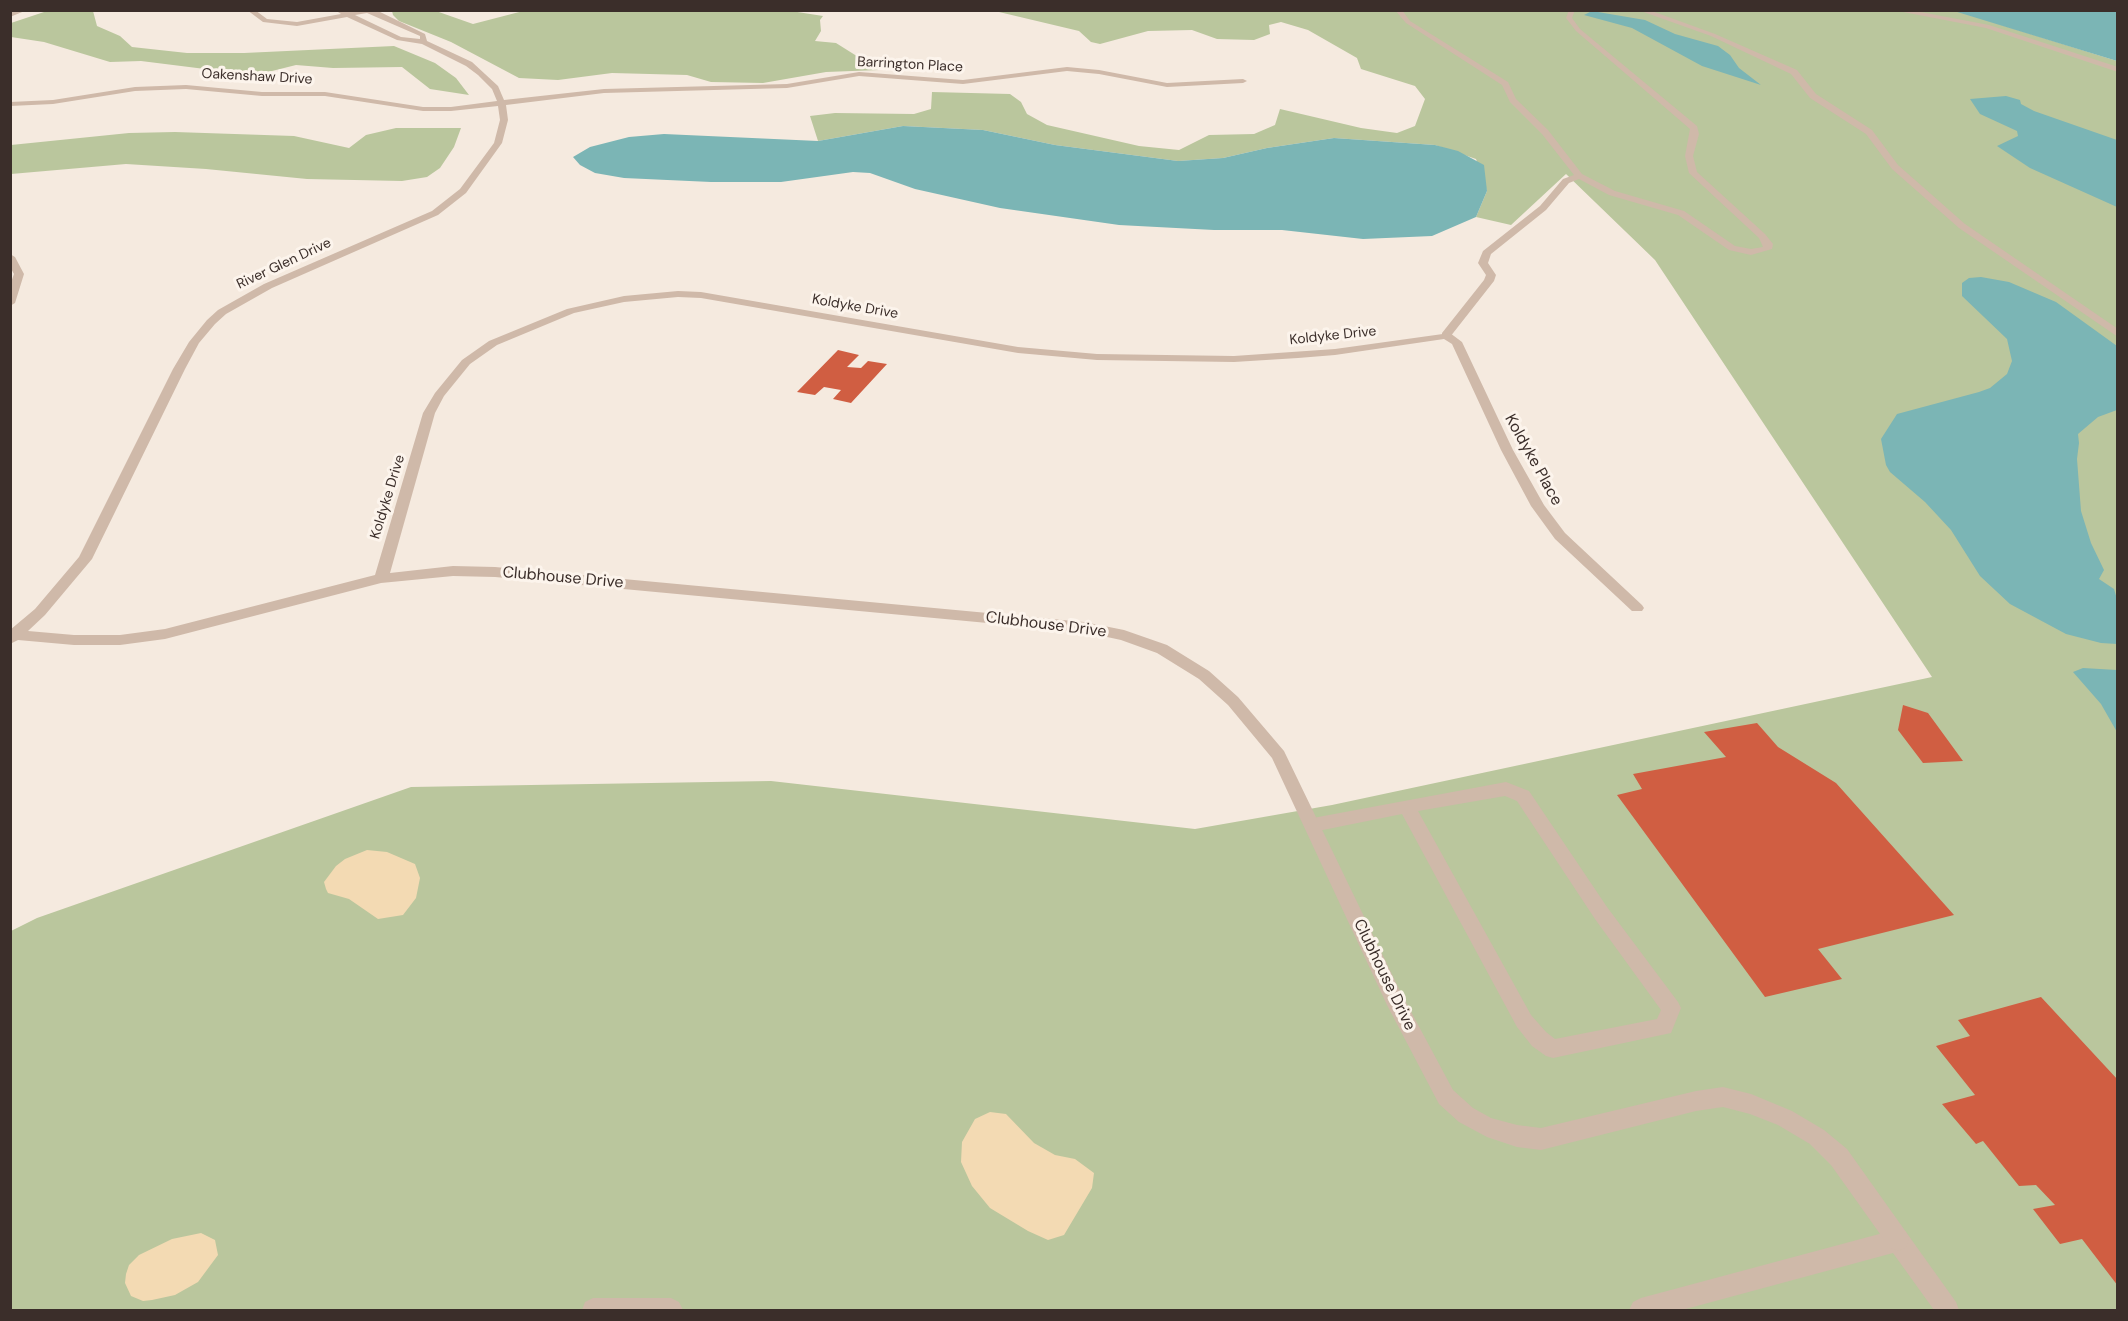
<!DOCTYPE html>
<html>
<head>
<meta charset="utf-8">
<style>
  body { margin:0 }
  #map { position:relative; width:2128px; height:1321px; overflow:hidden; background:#f5eadf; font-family:"DM Sans",sans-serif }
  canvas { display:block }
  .frame { position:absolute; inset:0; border:12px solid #3b2e2a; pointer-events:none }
</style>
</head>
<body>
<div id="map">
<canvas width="2128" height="1321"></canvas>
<div class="frame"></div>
</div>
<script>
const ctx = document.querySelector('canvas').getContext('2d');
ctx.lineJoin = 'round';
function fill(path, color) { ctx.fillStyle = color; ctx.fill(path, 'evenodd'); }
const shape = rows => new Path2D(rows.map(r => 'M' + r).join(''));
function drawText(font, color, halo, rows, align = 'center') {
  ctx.font = font + ' "DM Sans",sans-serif'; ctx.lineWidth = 6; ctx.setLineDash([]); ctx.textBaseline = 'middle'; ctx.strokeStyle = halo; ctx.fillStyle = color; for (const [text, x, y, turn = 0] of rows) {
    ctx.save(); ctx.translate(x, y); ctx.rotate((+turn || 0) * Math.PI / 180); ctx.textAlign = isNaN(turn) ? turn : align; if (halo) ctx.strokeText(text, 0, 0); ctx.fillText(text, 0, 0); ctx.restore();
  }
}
const green = shape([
  [527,10,791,11,823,16,820,20,821,31,815,41,836,43,879,70,826,72,763,83,711,82,687,75,612,73,558,80,519,78,451,42,399,21,393,15,392,11,436,11,473,24],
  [1954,10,2117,61,2117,1310,11,1310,11,931,37,918,411,787,771,781,1195,829,1332,805,1932,677,1655,260,1566,174,1511,225,1476,217,1487,191,1476,159,1435,145,1334,138,1267,148,1223,158,1178,161,1055,145,983,130,903,126,818,141,810,116,835,113,914,114,931,109,932,92,1010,94,1021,102,1027,114,1047,125,1139,146,1179,150,1209,135,1254,134,1275,125,1280,109,1361,128,1397,133,1415,126,1425,99,1415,86,1361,69,1357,58,1308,30,1281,22,1269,25,1270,34,1254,40,1217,39,1192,30,1148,31,1100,44,1091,42,1079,31,999,12,968,11],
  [47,11,93,11,97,26,120,36,132,47,187,53,244,53,394,46,435,63,456,78,469,95,430,89,402,67,333,68,296,65,268,72,229,72,141,61,110,62,44,42,11,37,11,23],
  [396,128,461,128,454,147,440,168,427,177,402,181,307,179,206,169,126,164,11,174,11,145,129,133,175,132,294,136,349,148,366,135]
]);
const sand = shape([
  [367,850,387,852,415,864,420,878,416,898,403,915,378,919,349,899,328,893,326,889,324,882,336,866,345,859],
  [990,1112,1006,1114,1034,1143,1055,1155,1075,1159,1094,1173,1092,1188,1064,1235,1048,1240,1028,1231,990,1208,972,1186,961,1162,962,1142,975,1119],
  [201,1233,215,1240,218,1255,198,1282,175,1295,152,1300,143,1301,131,1296,125,1283,126,1274,129,1265,139,1255,172,1239]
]);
const water = shape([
  [1592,11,1645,20,1675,34,1718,46,1730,55,1739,68,1761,85,1702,66,1632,28,1584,15],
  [1954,11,2117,11,2117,61],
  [2006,96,2020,100,2021,104,2034,111,2117,140,2117,207,2030,168,1997,146,2018,136,2017,131,1980,114,1970,99],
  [903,126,983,130,1055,145,1178,161,1223,158,1267,148,1334,138,1435,145,1458,151,1484,165,1487,191,1476,217,1432,236,1363,239,1282,230,1214,230,1119,225,1000,208,915,189,870,173,853,172,781,182,711,182,624,178,595,173,580,165,573,157,590,147,629,137,664,134,818,141],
  [1981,277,2009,282,2056,302,2117,346,2117,410,2098,417,2078,434,2079,443,2077,459,2081,511,2091,543,2104,570,2099,579,2114,589,2117,599,2117,644,2101,643,2066,634,2010,604,1980,576,1951,530,1925,502,1890,472,1886,465,1881,439,1897,414,1979,392,1990,388,2007,374,2012,361,2007,339,1962,296,1962,283,1969,278],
  [2083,668,2117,670,2117,732,2101,704,2073,672]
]);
const building = shape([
  [838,350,859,355,847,367,861,368,868,361,887,364,851,403,833,399,841,390,824,387,815,395,797,392],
  [1903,705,1928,713,1963,761,1923,763,1898,730],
  [1757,723,1778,747,1836,783,1954,915,1818,949,1842,979,1765,997,1617,795,1642,789,1633,774,1726,757,1704,732],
  [2041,997,2118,1080,2118,1286,2082,1239,2060,1244,2033,1209,2055,1205,2036,1185,2019,1186,1983,1141,1976,1144,1942,1104,1975,1095,1936,1046,1970,1036,1958,1020]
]);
const service = shape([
  [16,10,27,10,10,17,10,13,16,10],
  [1395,10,1402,10,1410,21,1508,82,1516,99,1548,130,1582,174,1615,191,1684,211,1735,246,1751,249,1763,247,1759,238,1689,173,1685,156,1690,129,1576,31,1566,18,1569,10,1575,10,1572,18,1580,29,1697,126,1699,134,1693,156,1697,172,1765,234,1773,244,1772,249,1751,255,1729,250,1678,215,1609,195,1579,179,1569,183,1546,210,1491,254,1488,263,1496,275,1494,281,1450,337,1442,337,1442,333,1484,280,1486,275,1478,263,1483,251,1540,206,1563,179,1574,175,1542,134,1510,102,1502,85,1406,23,1395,10],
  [1638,10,1649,10,1715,34,1797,70,1816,94,1872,130,1898,165,1965,224,2118,329,2118,337,1959,228,1892,169,1866,134,1810,98,1791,74,1711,36,1638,10],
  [1893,10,1910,10,1989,25,2118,67,2118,72,1986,28,1893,10],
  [1506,782,1529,791,1607,907,1678,1002,1681,1008,1671,1033,1553,1058,1546,1056,1532,1046,1517,1027,1402,814,1313,832,1307,830,1304,825,1307,820,1313,818,1506,782],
  [1505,796,1517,801,1595,919,1661,1010,1657,1019,1555,1039,1546,1032,1531,1015,1418,811,1505,796],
  [1898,1229,1906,1232,1956,1302,1959,1310,1934,1310,1893,1253,1682,1310,1629,1310,1633,1302,1641,1298,1898,1229],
  [593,1298,671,1298,679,1302,683,1310,582,1310,585,1302,593,1298]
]);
const minor = shape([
  [247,10,255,10,267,19,297,22,341,14,335,10,349,12,376,10,425,34,427,41,472,62,498,86,504,100,604,89,787,84,859,72,963,80,1067,67,1099,70,1167,83,1243,79,1247,81,1243,83,1167,87,1099,74,1067,71,963,84,859,76,787,88,604,93,506,105,508,120,502,143,466,193,438,215,272,288,226,314,215,324,199,343,185,369,92,559,45,615,28,631,74,635,120,635,165,629,375,575,423,413,435,393,462,360,489,341,567,309,624,296,678,291,701,292,1018,347,1097,354,1234,356,1335,349,1450,333,1462,342,1513,450,1544,505,1565,533,1642,605,1644,608,1642,611,1632,611,1555,539,1531,506,1501,450,1452,344,1444,339,1335,355,1298,358,1234,362,1097,360,1018,353,701,298,678,297,624,302,574,313,497,345,470,364,444,396,435,413,390,573,453,566,495,567,1084,622,1124,630,1167,645,1209,671,1238,697,1284,751,1401,993,1453,1090,1473,1108,1491,1118,1517,1125,1541,1128,1696,1091,1723,1087,1751,1094,1792,1111,1824,1130,1847,1149,1906,1232,1909,1240,1906,1248,1898,1251,1890,1248,1831,1165,1810,1144,1778,1125,1750,1114,1723,1107,1696,1111,1541,1150,1517,1147,1487,1137,1459,1122,1439,1104,1387,1005,1272,758,1228,705,1199,679,1157,653,1121,640,1084,632,495,577,453,576,381,583,165,639,120,645,74,645,18,640,10,644,10,630,35,609,79,557,173,369,189,342,207,320,218,310,264,284,432,211,460,189,494,143,500,120,498,106,451,111,423,111,325,96,262,96,186,89,135,91,53,104,10,106,10,102,53,100,135,87,186,85,262,92,325,92,423,107,451,107,497,101,492,89,478,75,466,66,422,44,397,40,347,17,297,26,263,22,247,10],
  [367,13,420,36,420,39,401,37,355,15,367,13],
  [10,254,15,257,24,274,15,303,10,306,10,285,14,274,10,267,10,254]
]);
const farStreetnames = [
  ["Barrington Place",910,65,3],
  ["Oakenshaw Drive",257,77,3],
  ["River Glen Drive",284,264,-25],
  ["Koldyke Drive",855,307,10],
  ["Koldyke Drive",1333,336,-6],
  ["Koldyke Drive",388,497,-73]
];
const streetNames = [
  ["Koldyke Place",1533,460,61],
  ["Clubhouse Drive",563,578,5],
  ["Clubhouse Drive",1046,625,7],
  ["Clubhouse Drive",1384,975,64]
];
fill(green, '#bac69d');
fill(sand, '#f3dab3');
fill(water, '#7bb5b5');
fill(building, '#d05e42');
fill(service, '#cfb9a9');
fill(minor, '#cfb9a9');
drawText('14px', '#3b2e2a', '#fcf4ec', farStreetnames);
drawText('16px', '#3b2e2a', '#fcf4ec', streetNames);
</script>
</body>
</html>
